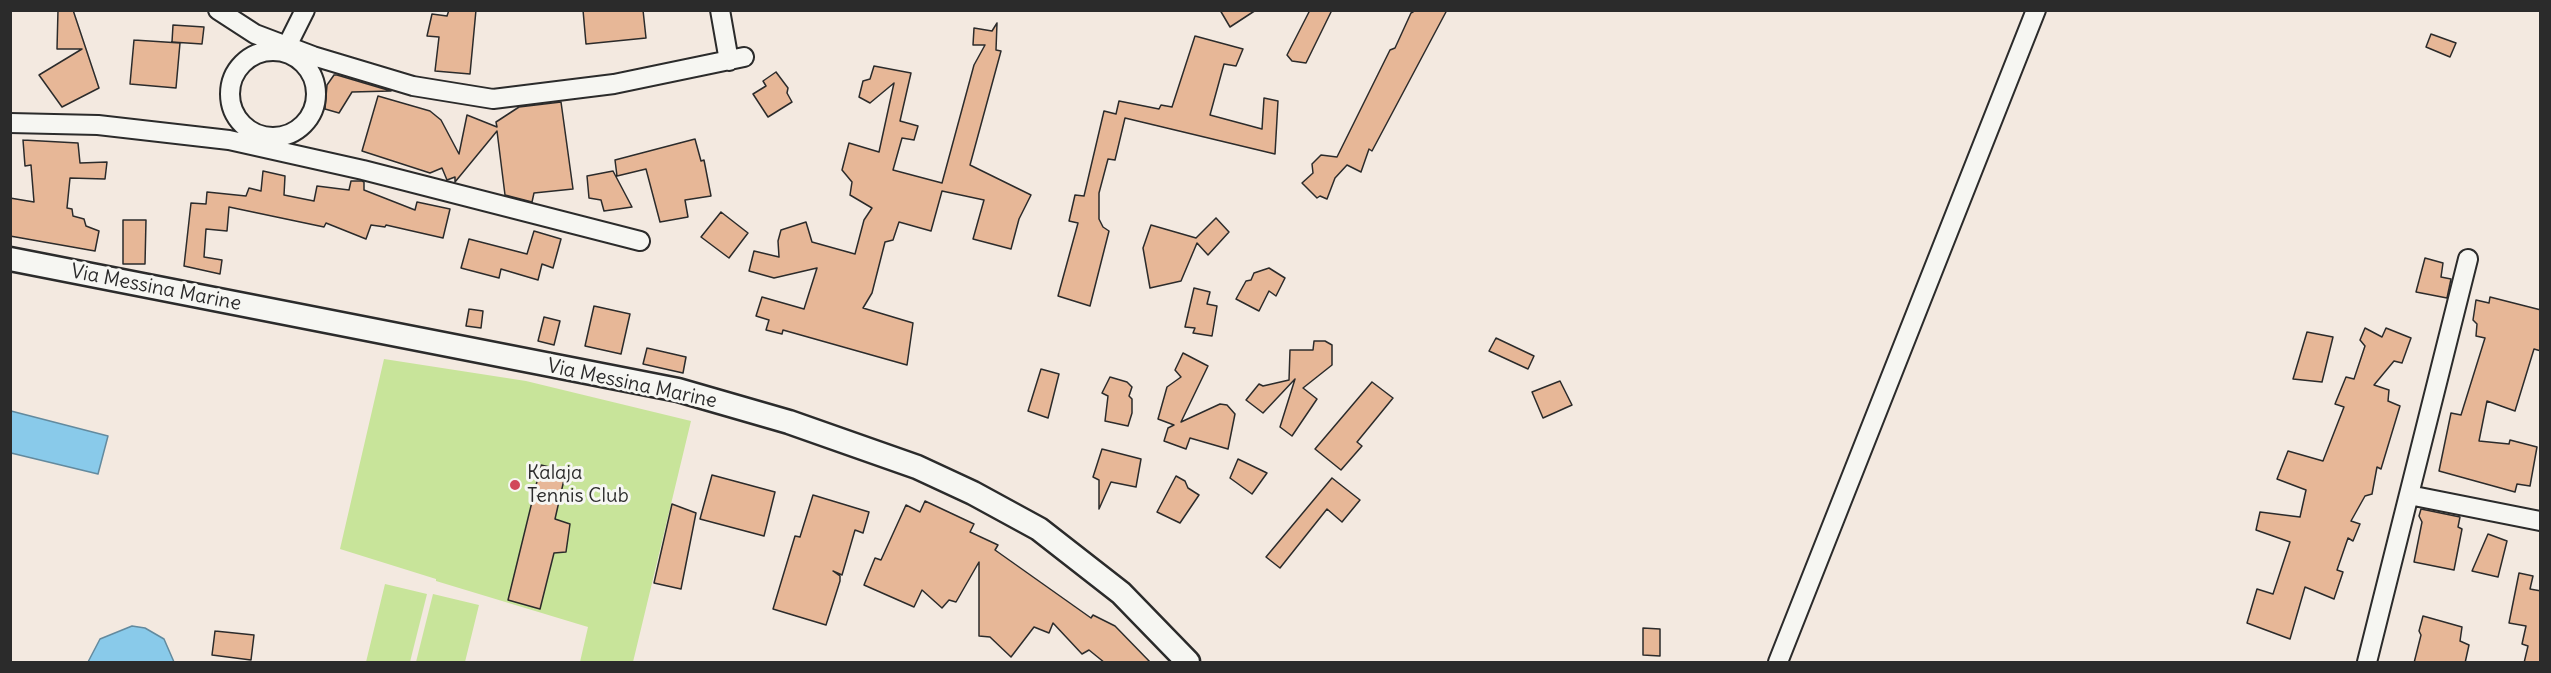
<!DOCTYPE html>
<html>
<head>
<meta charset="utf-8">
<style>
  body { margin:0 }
  #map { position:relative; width:2551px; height:673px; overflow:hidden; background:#f3e9e0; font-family:Delius,sans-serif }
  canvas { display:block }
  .frame { position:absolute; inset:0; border:12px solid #2b2b2b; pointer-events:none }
</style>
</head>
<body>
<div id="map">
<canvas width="2551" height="673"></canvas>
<div class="frame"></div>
</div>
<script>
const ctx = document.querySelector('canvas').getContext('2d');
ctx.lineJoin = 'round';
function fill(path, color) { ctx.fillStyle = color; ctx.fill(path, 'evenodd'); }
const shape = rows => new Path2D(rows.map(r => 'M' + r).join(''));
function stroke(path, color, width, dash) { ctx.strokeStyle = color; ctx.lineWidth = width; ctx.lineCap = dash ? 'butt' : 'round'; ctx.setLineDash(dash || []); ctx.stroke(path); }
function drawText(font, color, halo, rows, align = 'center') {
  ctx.font = font + ' Delius,sans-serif'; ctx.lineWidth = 6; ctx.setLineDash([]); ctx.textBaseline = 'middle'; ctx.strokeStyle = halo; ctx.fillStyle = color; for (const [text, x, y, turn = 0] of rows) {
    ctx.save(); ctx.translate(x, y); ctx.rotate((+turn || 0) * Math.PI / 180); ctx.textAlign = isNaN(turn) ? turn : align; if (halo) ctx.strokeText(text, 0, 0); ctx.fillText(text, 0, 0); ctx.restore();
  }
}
const green = shape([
  [384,359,526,381,691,421,633,662,580,662,588,627,436,581,436,579,340,549],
  [385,584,427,594,410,662,366,662],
  [433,594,479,605,465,662,416,662]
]);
const water = shape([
  [11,411,108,436,98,474,11,453,11,411],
  [132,626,145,628,164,639,174,662,88,662,100,639,132,626]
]);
const building = shape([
  [58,10,73,10,99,88,62,107,39,75,82,49,57,49,58,10],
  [449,10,476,10,470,74,435,71,439,37,427,36,432,14,447,16,449,10],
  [583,10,643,10,646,38,586,44,583,10],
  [1220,10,1256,10,1230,27,1220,10],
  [1310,10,1332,10,1306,63,1292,61,1287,55,1310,10],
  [1416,10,1447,10,1372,151,1369,149,1361,172,1347,165,1335,178,1327,199,1320,196,1317,198,1302,183,1313,173,1312,164,1321,155,1337,157,1390,50,1395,48,1411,13,1416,10],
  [997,23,996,50,1001,51,970,165,1031,195,1019,219,1011,249,973,239,984,200,942,191,931,231,899,222,893,240,885,242,872,293,863,308,913,323,907,365,783,330,782,334,766,330,769,320,756,316,762,297,804,309,817,268,774,278,749,271,754,251,779,257,778,241,781,230,806,222,812,242,855,254,864,220,872,208,850,195,852,182,842,170,849,143,879,152,894,83,870,103,859,97,863,81,870,79,874,66,911,73,900,121,918,126,914,140,902,138,893,170,942,183,974,65,985,45,973,45,974,28,992,31,997,23],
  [173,25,204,27,202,44,172,42,173,25],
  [2431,34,2456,43,2450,57,2426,47,2431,34],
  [1195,36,1243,49,1236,66,1224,64,1210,115,1262,129,1264,98,1278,101,1275,154,1125,118,1115,160,1108,159,1099,193,1099,219,1103,227,1109,231,1090,306,1058,296,1078,223,1069,221,1075,195,1084,196,1104,111,1116,114,1119,101,1159,109,1161,105,1172,107,1195,36],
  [134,40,180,43,176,88,130,84,134,40],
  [776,72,788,88,787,93,792,102,768,117,753,94,766,86,763,81,776,72],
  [334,75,337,75,391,91,352,92,339,113,325,109,327,85,334,75],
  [378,96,430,111,441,120,459,154,467,115,497,127,496,122,519,107,561,102,573,189,534,193,532,202,505,195,497,131,455,182,455,177,447,180,442,168,430,173,362,151,378,96],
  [695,139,701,161,704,160,711,196,685,200,688,217,660,222,646,169,617,176,615,160,695,139],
  [23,140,78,143,80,163,107,162,105,179,70,178,67,208,72,209,73,216,84,219,86,226,99,231,95,251,10,236,10,198,34,202,31,165,25,166,23,140],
  [263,171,285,176,284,195,314,201,317,186,349,190,351,181,362,181,364,182,364,190,415,210,417,202,450,209,443,238,386,225,385,227,371,225,366,239,326,223,324,227,229,207,227,231,206,229,204,257,222,260,220,274,184,266,191,203,206,204,207,192,246,196,249,188,261,191,263,171],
  [613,171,632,207,604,211,601,200,589,198,587,176,613,171],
  [721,212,748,233,729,258,701,237,721,212],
  [1216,218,1229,232,1208,255,1197,243,1181,281,1150,288,1143,248,1151,225,1196,238,1216,218],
  [123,220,146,220,145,264,123,264,123,220],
  [534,231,561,239,553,268,542,264,538,280,501,269,499,278,461,268,469,239,527,254,534,231],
  [2425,258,2443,263,2441,277,2451,279,2447,298,2416,292,2425,258],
  [1269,268,1285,278,1276,296,1269,291,1259,311,1236,299,1246,281,1251,280,1254,273,1269,268],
  [1194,288,1210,292,1207,304,1217,306,1212,336,1193,333,1195,328,1185,327,1194,288],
  [2490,297,2541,310,2541,351,2534,349,2515,411,2487,401,2479,441,2509,444,2510,440,2537,447,2530,486,2517,484,2515,492,2439,471,2451,413,2461,415,2485,338,2476,336,2477,324,2473,320,2476,300,2489,303,2490,297],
  [594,306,630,314,621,354,585,346,594,306],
  [469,309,483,311,481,328,466,326,469,309],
  [544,317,560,321,554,345,538,341,544,317],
  [2365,328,2382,337,2386,328,2411,338,2402,363,2394,361,2374,385,2389,390,2388,401,2400,406,2381,469,2377,467,2372,494,2365,496,2351,521,2360,524,2353,541,2348,538,2337,570,2343,572,2334,599,2305,587,2290,639,2247,623,2257,589,2273,594,2290,542,2256,530,2260,512,2300,517,2306,490,2277,479,2288,451,2323,461,2344,407,2335,404,2346,377,2354,379,2365,346,2360,340,2365,328],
  [2307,332,2333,337,2322,382,2293,379,2307,332],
  [1496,338,1534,356,1528,369,1489,351,1496,338],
  [1314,341,1325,341,1332,345,1332,365,1303,388,1317,399,1292,436,1280,427,1295,379,1263,413,1246,400,1259,384,1263,386,1289,380,1290,350,1313,350,1314,341],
  [647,348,686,357,683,373,643,364,647,348],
  [1183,353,1208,366,1181,422,1220,404,1227,405,1235,414,1228,449,1190,438,1186,449,1164,441,1168,428,1174,425,1158,419,1167,387,1181,377,1175,370,1183,353],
  [1041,369,1059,374,1048,418,1028,411,1041,369],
  [1110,377,1127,382,1132,387,1129,396,1132,399,1132,413,1128,426,1105,421,1108,396,1102,393,1110,377],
  [1560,381,1572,405,1543,418,1532,392,1560,381],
  [1372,382,1393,398,1357,442,1362,446,1341,470,1315,449,1372,382],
  [1102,449,1141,459,1136,487,1111,482,1099,509,1099,480,1093,477,1102,449],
  [1238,459,1267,473,1252,494,1230,478,1238,459],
  [541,465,566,471,555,519,570,524,566,552,554,553,540,609,508,600,541,465],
  [712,475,775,492,764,536,700,519,712,475],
  [1176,476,1185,481,1188,488,1199,495,1180,523,1157,512,1176,476],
  [1332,478,1360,500,1342,522,1327,509,1280,568,1266,557,1332,478],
  [813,495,869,512,863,533,855,530,842,575,833,571,840,576,840,581,826,625,773,609,795,536,800,537,813,495],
  [925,501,974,524,970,532,998,545,995,550,1091,618,1093,615,1115,626,1151,663,1105,663,1089,650,1082,654,1053,623,1049,633,1034,627,1011,657,990,637,979,636,979,562,956,602,949,600,942,608,922,590,914,607,864,585,875,558,881,560,906,505,920,512,925,501],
  [672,504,696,513,681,589,654,583,672,504],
  [2421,509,2460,517,2458,527,2462,529,2454,570,2414,562,2422,522,2419,516,2421,509],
  [2488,534,2507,541,2498,577,2472,571,2488,534],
  [2519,573,2533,576,2530,589,2541,591,2541,663,2524,663,2528,646,2522,644,2526,626,2509,623,2519,573],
  [2423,616,2462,627,2460,641,2469,645,2465,663,2414,663,2421,635,2419,631,2423,616],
  [1643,628,1660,629,1660,656,1643,655,1643,628],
  [215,631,254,635,251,660,212,655,215,631]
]);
const minor = shape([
  [218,10,255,34,313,56,413,86,493,99,614,84,744,57],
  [720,10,729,61],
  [287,46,305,10],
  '230 94a43 43 0 1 1 86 0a43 43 0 1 1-86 0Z',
  [10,123,98,125,229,140,363,170,640,241],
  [2409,495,2540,521],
  [1778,662,2036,10],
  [2367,662,2468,259]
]);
const major = shape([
  [10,259,678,390,789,422,917,467,973,493,1039,529,1121,593,1188,662]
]);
const markers = [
  [515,485,6,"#d1495b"]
];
const streetNames = [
  ["Via Messina Marine",156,288,11],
  ["Via Messina Marine",632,384,12]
];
const poiNames = [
  ["Kalaja",527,473],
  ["Tennis Club",527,496]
];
fill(green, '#c8e49a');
fill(water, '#89caea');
stroke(water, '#638a9e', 1.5);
fill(building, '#e7b797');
stroke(building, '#2b2b2b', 1.5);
stroke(minor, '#2b2b2b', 22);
stroke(major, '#2b2b2b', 27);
stroke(minor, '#f6f6f2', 18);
stroke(major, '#f6f6f2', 22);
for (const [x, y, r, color] of markers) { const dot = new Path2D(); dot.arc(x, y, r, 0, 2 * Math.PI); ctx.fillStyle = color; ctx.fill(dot); stroke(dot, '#f6f6f2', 2); }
drawText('20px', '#2b2b2b', '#f6f6f2', streetNames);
drawText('20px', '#2b2b2b', '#f6f6f2', poiNames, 'left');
</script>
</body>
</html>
